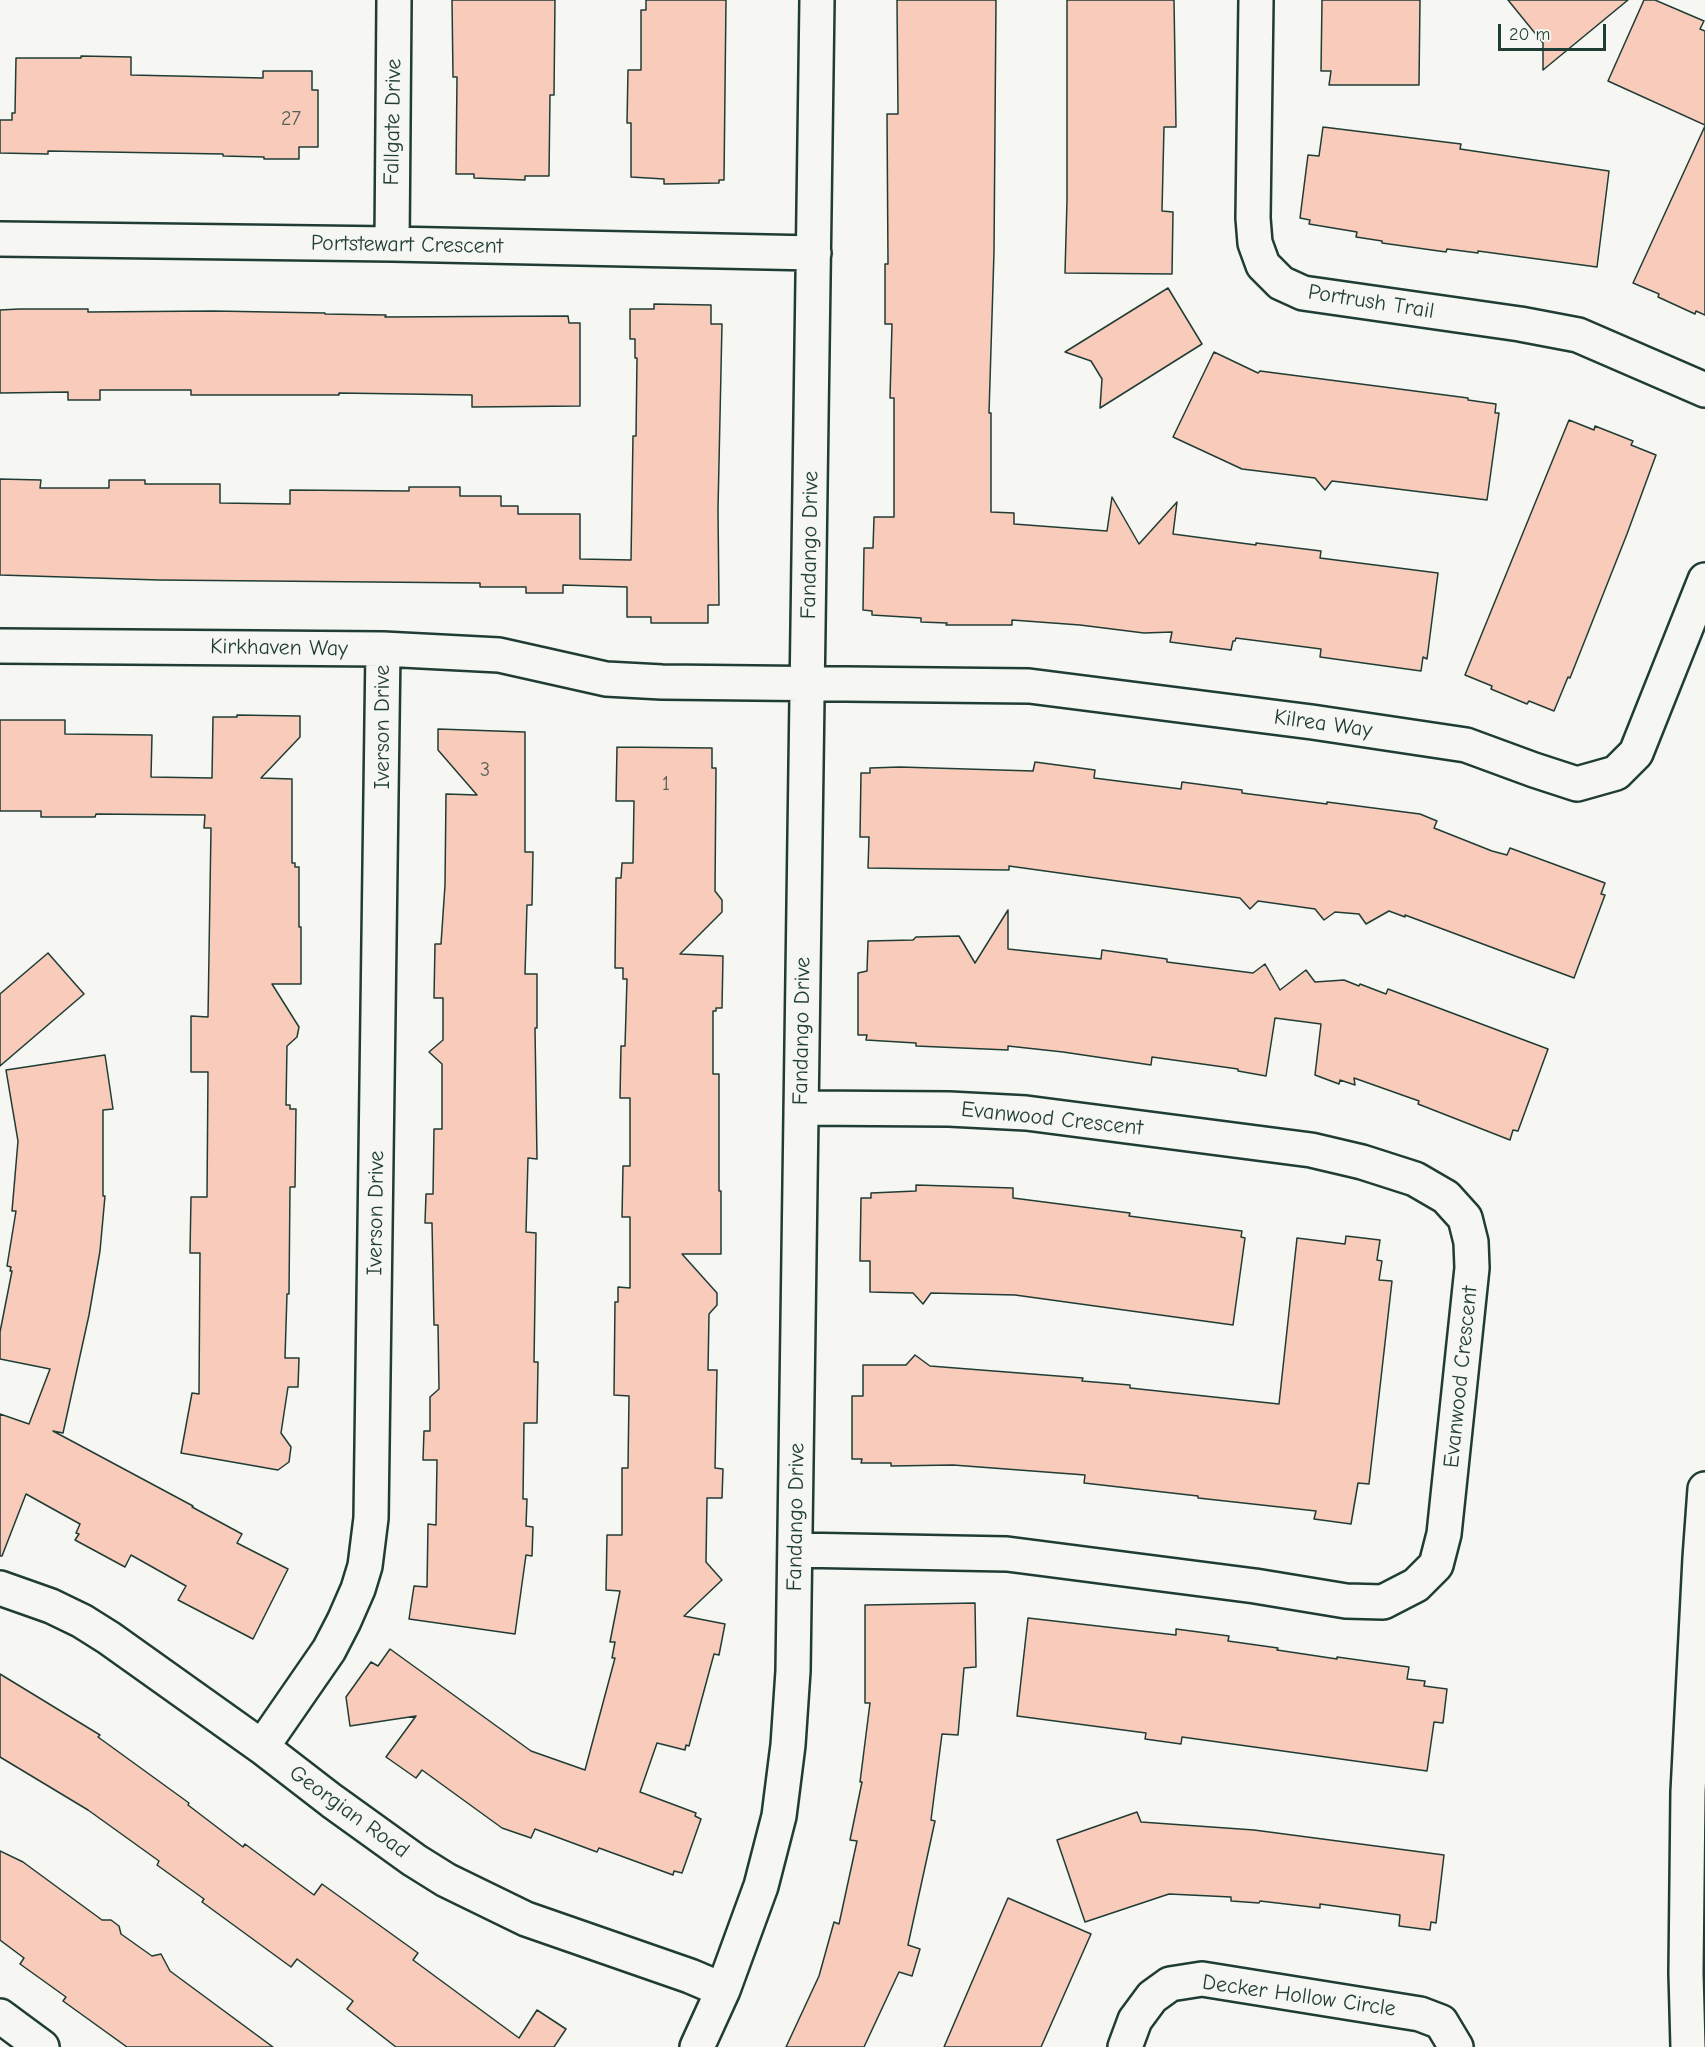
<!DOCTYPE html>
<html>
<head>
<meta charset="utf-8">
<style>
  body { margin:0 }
  #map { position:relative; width:1705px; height:2047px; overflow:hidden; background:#f6f6f2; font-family:"Comic Neue",sans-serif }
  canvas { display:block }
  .scale { position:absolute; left:1498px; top:24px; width:108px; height:27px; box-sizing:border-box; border:3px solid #1f3d34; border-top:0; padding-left:8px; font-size:18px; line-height:21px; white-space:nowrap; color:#1f3d34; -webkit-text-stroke:4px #f6f6f2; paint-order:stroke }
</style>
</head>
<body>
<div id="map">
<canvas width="1705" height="2047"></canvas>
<div class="scale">20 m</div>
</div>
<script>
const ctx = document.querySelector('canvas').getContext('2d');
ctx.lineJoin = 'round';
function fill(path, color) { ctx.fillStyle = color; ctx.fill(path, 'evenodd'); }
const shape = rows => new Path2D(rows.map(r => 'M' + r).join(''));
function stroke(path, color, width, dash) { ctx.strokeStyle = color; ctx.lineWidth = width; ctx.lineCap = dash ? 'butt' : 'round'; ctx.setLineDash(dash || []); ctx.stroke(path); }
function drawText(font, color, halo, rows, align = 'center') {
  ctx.font = font + ' "Comic Neue",sans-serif'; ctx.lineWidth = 4.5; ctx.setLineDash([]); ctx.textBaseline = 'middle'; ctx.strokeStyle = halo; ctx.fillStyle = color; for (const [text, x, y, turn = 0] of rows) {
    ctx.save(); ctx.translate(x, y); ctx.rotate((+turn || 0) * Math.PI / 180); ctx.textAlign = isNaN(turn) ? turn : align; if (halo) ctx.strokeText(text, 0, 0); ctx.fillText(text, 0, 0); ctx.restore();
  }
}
const building = shape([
  [452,0,555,0,554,95,550,95,549,176,525,176,525,180,474,178,474,174,456,174,457,77,453,77,452,0],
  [646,0,726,0,724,180,719,180,719,183,664,184,664,179,631,177,631,123,627,123,628,70,641,70,641,10,646,10,646,0],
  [897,0,996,0,994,252,989,413,991,413,991,512,1014,513,1014,524,1107,531,1112,497,1139,544,1177,502,1173,534,1256,545,1256,543,1321,551,1320,558,1438,573,1427,659,1423,657,1421,671,1320,657,1321,649,1236,638,1235,641,1233,641,1231,650,1170,642,1172,632,1144,633,1080,625,1012,620,1012,625,946,625,947,623,921,622,921,618,872,615,872,611,863,610,864,548,873,548,874,517,894,517,894,398,890,398,892,324,885,324,885,264,888,264,887,114,898,114,897,0],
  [1067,0,1174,0,1176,127,1164,127,1162,211,1173,212,1172,274,1065,273,1067,200,1067,0],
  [1322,0,1420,0,1419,85,1329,85,1331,71,1321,71,1322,0],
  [1508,0,1628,0,1543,70,1543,43,1508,0],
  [1644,0,1655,0,1704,21,1700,29,1705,31,1705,125,1608,81,1644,0],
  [81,56,131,57,131,75,263,78,263,71,312,71,312,90,318,90,318,147,299,147,299,159,264,159,264,157,223,156,223,154,48,151,48,154,0,153,0,120,12,120,12,113,15,113,16,58,81,58,81,56],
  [1705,126,1705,315,1696,311,1695,314,1658,297,1659,294,1633,283,1705,126],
  [1323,127,1461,144,1460,149,1609,171,1597,267,1478,251,1478,253,1447,249,1446,252,1382,243,1382,241,1356,237,1357,232,1309,224,1310,220,1300,218,1308,155,1319,156,1323,127],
  [1168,288,1202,344,1100,408,1102,379,1091,361,1065,352,1168,288],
  [654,304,711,305,711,324,722,324,718,509,719,605,708,605,708,623,651,623,651,617,627,617,627,587,563,585,563,593,526,593,526,587,480,587,480,583,159,580,0,575,0,479,41,480,40,488,109,488,109,480,145,480,145,484,220,484,220,503,290,504,290,490,409,491,409,487,460,487,460,496,501,496,501,506,518,506,518,514,580,514,580,559,631,560,633,436,636,436,637,358,635,358,635,339,630,339,630,309,654,309,654,304],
  [19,309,88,309,88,312,214,311,325,313,325,314,386,315,385,317,568,316,569,323,580,323,580,406,472,407,472,395,339,393,339,395,191,395,191,390,100,390,100,400,68,400,68,392,0,393,0,310,19,309],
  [1214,352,1258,373,1260,371,1384,387,1468,398,1468,400,1496,404,1495,413,1499,413,1487,500,1332,481,1325,490,1315,478,1242,469,1173,437,1214,352],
  [1569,420,1594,430,1595,426,1633,441,1631,445,1656,455,1627,534,1570,678,1568,677,1554,711,1529,701,1527,704,1491,689,1492,686,1465,675,1569,420],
  [237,715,300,716,300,737,261,778,292,779,292,863,295,863,295,867,299,867,299,927,301,927,301,984,272,984,299,1027,297,1037,287,1046,286,1105,290,1105,290,1109,296,1109,295,1187,290,1187,289,1294,287,1294,285,1358,299,1358,298,1387,288,1387,281,1433,291,1447,289,1462,278,1470,181,1453,192,1393,199,1394,200,1253,190,1253,191,1197,207,1197,208,1072,191,1072,191,1016,208,1017,211,828,204,828,205,815,96,814,95,817,41,817,41,811,0,811,0,720,65,720,65,734,152,735,151,777,212,778,213,717,237,717,237,715],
  [438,729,525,732,525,852,533,852,532,905,527,905,525,974,537,974,537,1028,535,1028,537,1159,528,1158,526,1232,536,1233,534,1362,538,1362,537,1423,524,1423,523,1499,527,1499,526,1526,533,1527,532,1556,526,1555,515,1634,409,1619,414,1586,427,1587,428,1524,436,1525,437,1460,423,1460,424,1431,430,1431,430,1397,439,1389,438,1325,434,1325,432,1223,425,1223,426,1194,433,1194,434,1129,442,1129,442,1064,429,1052,443,1040,443,998,434,998,435,944,441,944,445,885,446,794,477,795,438,750,438,729],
  [617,747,712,748,712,768,716,768,715,891,722,900,722,912,680,954,723,956,722,1008,716,1008,716,1011,713,1011,713,1074,719,1074,719,1191,721,1191,721,1254,682,1254,717,1293,717,1305,709,1314,708,1370,717,1370,715,1468,723,1469,722,1498,707,1498,706,1562,722,1580,684,1616,725,1624,719,1655,714,1654,689,1746,686,1745,685,1750,657,1743,640,1792,696,1813,695,1816,701,1819,682,1873,674,1871,673,1875,599,1848,597,1852,535,1829,531,1838,502,1828,422,1770,416,1778,386,1757,416,1716,350,1726,346,1697,371,1662,378,1666,390,1649,531,1751,585,1770,615,1658,612,1658,615,1642,610,1642,620,1591,606,1590,607,1535,622,1535,622,1468,628,1468,629,1396,614,1395,615,1302,618,1302,618,1287,630,1288,630,1217,622,1217,623,1166,630,1166,630,1098,620,1098,621,1046,625,1046,627,979,623,979,623,968,615,968,616,878,621,878,622,863,633,863,634,801,616,801,617,747],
  [1035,762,1095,770,1094,778,1181,789,1182,782,1242,790,1242,793,1327,804,1327,802,1420,814,1437,821,1434,828,1492,851,1507,855,1510,848,1605,883,1601,894,1605,895,1574,978,1405,915,1405,917,1389,911,1366,924,1359,914,1335,912,1324,920,1315,909,1258,901,1250,909,1240,898,1009,866,1009,870,868,868,869,837,860,837,861,773,870,773,870,768,900,767,1033,771,1035,762],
  [1008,910,1008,949,1101,959,1102,950,1167,959,1167,962,1253,973,1265,964,1280,990,1306,970,1315,982,1344,980,1359,986,1360,984,1386,994,1388,989,1548,1049,1518,1131,1513,1130,1510,1140,1418,1104,1419,1101,1354,1078,1355,1085,1340,1080,1339,1084,1315,1075,1321,1024,1275,1018,1266,1076,1238,1071,1238,1069,1152,1057,1151,1065,1063,1052,1008,1046,1008,1050,916,1046,916,1043,866,1040,867,1035,858,1035,858,973,867,971,868,941,913,940,916,937,959,936,975,963,1008,910],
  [48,953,84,994,0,1066,0,994,48,953],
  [105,1055,113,1109,103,1110,103,1196,105,1196,100,1251,89,1315,63,1433,53,1431,193,1506,192,1507,242,1534,237,1543,288,1569,253,1639,178,1600,186,1586,131,1555,125,1567,75,1540,79,1534,76,1533,80,1524,26,1494,2,1556,0,1556,0,1414,29,1424,50,1369,0,1359,0,1332,12,1271,10,1271,11,1267,7,1266,16,1211,12,1211,18,1141,6,1070,105,1055],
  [916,1185,1013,1188,1013,1198,1130,1213,1129,1216,1242,1231,1241,1237,1245,1238,1233,1325,1015,1295,931,1293,923,1304,913,1293,870,1292,870,1261,860,1261,861,1198,871,1198,871,1193,916,1191,916,1185],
  [1346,1236,1380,1240,1377,1260,1382,1261,1379,1280,1392,1281,1369,1484,1358,1483,1351,1524,1314,1519,1316,1511,1198,1498,1198,1496,1084,1483,1085,1475,953,1465,891,1466,891,1463,861,1463,862,1459,852,1459,852,1396,863,1396,863,1365,906,1365,915,1355,930,1366,1083,1378,1082,1381,1130,1385,1130,1388,1279,1404,1297,1238,1345,1244,1346,1236],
  [975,1603,976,1667,964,1668,958,1735,942,1734,931,1820,935,1821,908,1945,920,1949,912,1976,899,1972,864,2047,786,2047,819,1976,834,1922,839,1924,857,1841,850,1840,862,1782,860,1782,870,1703,865,1703,865,1605,975,1603],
  [1028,1618,1176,1635,1176,1629,1229,1636,1228,1641,1278,1648,1277,1650,1337,1659,1337,1657,1409,1667,1407,1679,1425,1681,1424,1686,1447,1689,1443,1723,1434,1722,1427,1771,1182,1737,1181,1744,1145,1739,1146,1733,1017,1716,1028,1618],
  [0,1674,100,1735,98,1737,189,1803,188,1805,243,1847,245,1844,314,1895,322,1884,418,1953,413,1960,519,2038,537,2010,566,2029,554,2047,396,2047,347,2009,353,2001,297,1959,291,1967,202,1902,204,1899,157,1865,159,1861,88,1810,0,1757,0,1674],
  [1137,1812,1141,1822,1254,1830,1444,1855,1436,1923,1431,1922,1430,1930,1399,1926,1400,1915,1320,1904,1320,1908,1260,1901,1259,1903,1231,1901,1231,1897,1169,1894,1085,1922,1057,1840,1137,1812],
  [0,1851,23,1862,102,1920,111,1920,119,1926,121,1934,152,1956,161,1954,170,1971,273,2047,127,2047,63,2001,66,1997,20,1964,24,1958,0,1940,0,1851],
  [1008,1898,1091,1934,1041,2047,944,2047,1008,1898]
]);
const minor = shape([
  [1256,0,1253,218,1255,243,1263,265,1281,283,1303,293,1520,324,1578,335,1705,390],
  [0,239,392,244,814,253],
  [392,244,394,0],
  [0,646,383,649,499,655,606,679,662,682,1029,686,1312,722,1466,745,1534,770,1577,784,1616,773,1636,753,1705,580],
  [796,1550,1007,1554,1255,1586,1346,1601,1383,1602,1416,1585,1436,1565,1444,1534,1472,1268,1471,1242,1465,1218,1446,1197,1415,1179,1362,1162,1311,1150,1026,1113,949,1109,801,1108],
  [0,1588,51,1606,82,1621,109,1638,262,1747,332,1801,414,1860,446,1880,526,1919,690,1976,723,1990],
  [262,1747,329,1650,344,1621,358,1589,365,1566,371,1518,383,649],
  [0,2016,42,2047],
  [697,2047,723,1990,761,1886,779,1816,788,1745,793,1671,817,0],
  [1125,2047,1135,2020,1152,1997,1170,1984,1202,1979,1420,2014,1441,2022,1456,2047]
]);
const major = shape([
  [1688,2047,1686,1973,1688,1792,1700,1558,1705,1489]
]);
const numberNames = [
  ["27",291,119],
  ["3",485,770],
  ["1",666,784]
];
const streetNames = [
  ["Fallgate Drive",393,122,-89],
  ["Portstewart Crescent",407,245,1],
  ["Portrush Trail",1371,302,9],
  ["Fandango Drive",810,545,-89],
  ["Kirkhaven Way",279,648,1],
  ["Kilrea Way",1323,724,8],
  ["Iverson Drive",383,727,-90],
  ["Fandango Drive",802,1031,-89],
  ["Evanwood Crescent",1052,1119,6],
  ["Iverson Drive",376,1213,-89],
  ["Evanwood Crescent",1461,1377,-84],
  ["Fandango Drive",796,1517,-89],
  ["Georgian Road",349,1812,36],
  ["Decker Hollow Circle",1299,1996,8]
];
fill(building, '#f8cbbb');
stroke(building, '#1f3d34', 1.5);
stroke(minor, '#1f3d34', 38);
stroke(major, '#1f3d34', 38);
stroke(minor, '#f6f6f2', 33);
stroke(major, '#f6f6f2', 33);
drawText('20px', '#556056', null, numberNames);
drawText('22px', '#1f3d34', '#f6f6f2', streetNames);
</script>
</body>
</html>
